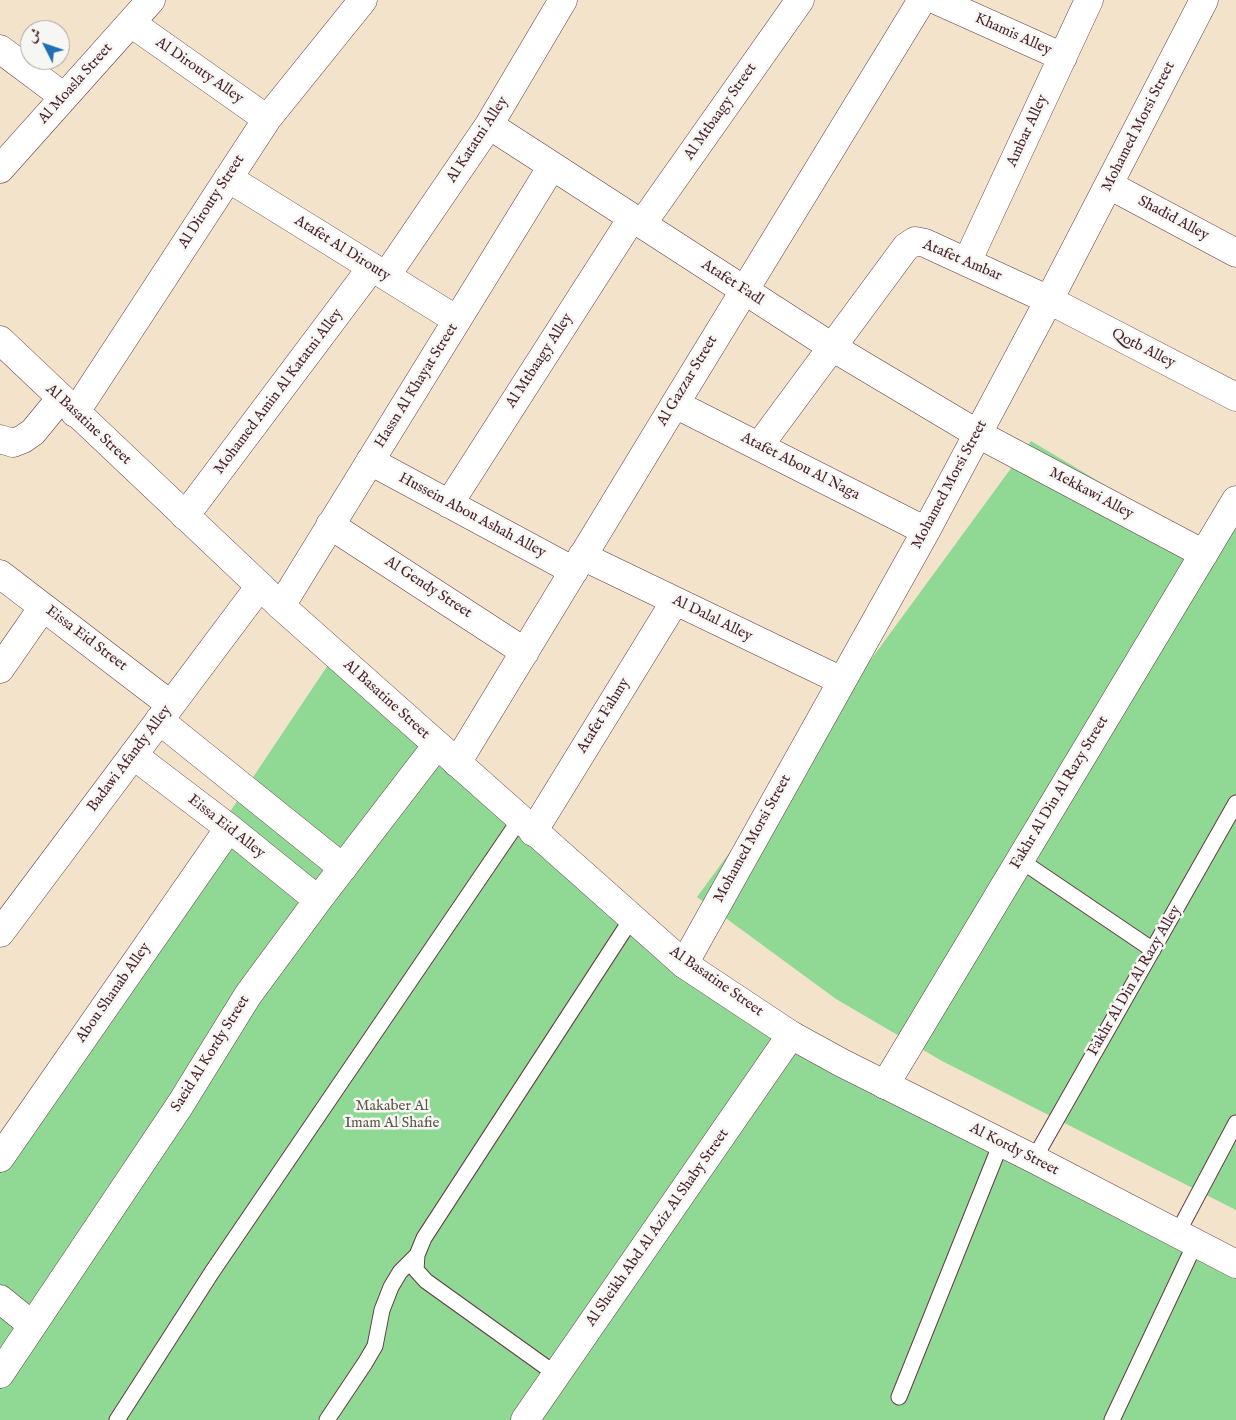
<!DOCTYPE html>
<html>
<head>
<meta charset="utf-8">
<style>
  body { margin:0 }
  #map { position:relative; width:1236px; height:1420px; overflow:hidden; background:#f3e3cb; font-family:"IM FELL English",Amiri,serif }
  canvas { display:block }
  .north { position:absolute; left:20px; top:20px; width:50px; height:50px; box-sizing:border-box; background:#f6f6f2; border:1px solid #b1a0a2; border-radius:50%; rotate:311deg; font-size:14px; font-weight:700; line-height:20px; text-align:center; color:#4a1f2b }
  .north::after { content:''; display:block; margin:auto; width:18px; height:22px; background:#1f6fb2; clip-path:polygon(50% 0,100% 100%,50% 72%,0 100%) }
</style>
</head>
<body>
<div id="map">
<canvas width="1236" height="1420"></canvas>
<div class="north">ش</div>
</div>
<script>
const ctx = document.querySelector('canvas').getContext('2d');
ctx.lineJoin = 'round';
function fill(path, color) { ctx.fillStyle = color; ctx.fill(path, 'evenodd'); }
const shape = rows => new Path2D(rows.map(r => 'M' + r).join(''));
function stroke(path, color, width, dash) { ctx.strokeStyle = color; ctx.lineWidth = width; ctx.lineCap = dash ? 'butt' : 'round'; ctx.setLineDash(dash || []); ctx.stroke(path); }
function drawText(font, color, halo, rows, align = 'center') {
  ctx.font = font + ' "IM FELL English",serif'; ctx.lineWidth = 5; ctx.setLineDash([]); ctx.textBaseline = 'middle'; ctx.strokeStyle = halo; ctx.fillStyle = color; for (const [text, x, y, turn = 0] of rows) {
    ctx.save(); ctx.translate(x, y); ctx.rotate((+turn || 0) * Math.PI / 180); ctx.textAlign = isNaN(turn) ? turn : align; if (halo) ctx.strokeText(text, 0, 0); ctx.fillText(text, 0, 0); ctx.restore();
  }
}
const green = shape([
  [1031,441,1209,547,1236,507,1236,1210,942,1061,836,999,697,897],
  [332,659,693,977,1236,1271,1236,1420,0,1420,0,1156]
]);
const service = shape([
  [1020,860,1153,950],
  [1034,1159,1236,803],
  [1177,1234,1236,1123],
  [557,1375,426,1281,416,1270,417,1255,424,1238,632,918],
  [899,1397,1001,1143],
  [117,1420,212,1272,520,819],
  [327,1420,365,1363,375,1346,382,1310,391,1287,400,1272,417,1255],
  [1112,1420,1195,1244]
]);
const minor = shape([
  [936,0,1063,57],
  [131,23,267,119],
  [0,49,64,97],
  [489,125,832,347,978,434,1204,554],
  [0,169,151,0],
  [228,178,457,320],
  [1109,185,1236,253],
  [642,224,800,0],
  [967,262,1089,0],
  [386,276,489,125,563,0],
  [675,404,926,531],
  [75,413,267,119,363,0],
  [0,439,13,443,23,439,33,432,60,399],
  [759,446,906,247,915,241,925,243,1049,300,1236,397],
  [370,461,574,571],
  [449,504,632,218],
  [185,516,372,267],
  [330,525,525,652],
  [582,556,842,681],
  [0,574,171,705],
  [281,606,552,166],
  [0,669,43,607],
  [159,720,343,868],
  [133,755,229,828,318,900],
  [457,763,675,404,922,0],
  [533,832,675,601],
  [0,933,260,586],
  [684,964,926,531,1049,300,1204,0],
  [885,1085,1236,500],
  [0,1158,229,828],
  [0,1299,32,1325],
  [0,1374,180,1105,248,995,318,900,437,745],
  [525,1420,791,1035]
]);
const tertiary = shape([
  [0,340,281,606,684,964,791,1035,842,1063,1034,1159,1236,1264]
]);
const streetNames = [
  ["Khamis Alley",1013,35,24],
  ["Al Dirouty Alley",199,71,35],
  ["Al Moasla Street",76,84,-48],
  ["Al Mtbaagy Street",721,112,-55],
  ["Mohamed Morsi Street",1139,127,-63],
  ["Ambar Alley",1028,131,-65],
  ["Al Katatni Alley",478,140,-57],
  ["Al Dirouty Street",212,202,-57],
  ["Shadid Alley",1173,219,28],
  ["Atafet Al Dirouty",342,249,32],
  ["Atafet Ambar",962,261,23],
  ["Atafet Fadl",732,283,33],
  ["Qotb Alley",1143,349,27],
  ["Al Mtbaagy Alley",540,361,-57],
  ["Al Gazzar Street",688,381,-59],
  ["Hassn Al Khayat Street",417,386,-58],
  ["Mohamed Amin Al Katatni Alley",279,392,-53],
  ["Al Basatine Street",88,425,43],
  ["Atafet Abou Al Naga",800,467,27],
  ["Mohamed Morsi Street",950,485,-62],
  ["Mekkawi Alley",1091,494,28],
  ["Hussein Abou Ashah Alley",472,516,28],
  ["Al Gendy Street",428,588,33],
  ["Al Dalal Alley",712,619,26],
  ["Eissa Eid Street",86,639,37],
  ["Al Basatine Street",386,700,42],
  ["Atafet Fahmy",604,716,-58],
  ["Badawi Afandy Alley",130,759,-53],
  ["Fakhr Al Din Al Razy Street",1060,793,-59],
  ["Eissa Eid Alley",226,827,38],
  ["Mohamed Morsi Street",753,839,-61],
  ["Fakhr Al Din Al Razy Alley",1135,981,-60],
  ["Al Basatine Street",716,982,35],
  ["Abou Shanab Alley",114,993,-55],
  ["Saeid Al Kordy Street",211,1054,-58],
  ["Al Kordy Street",1014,1150,27],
  ["Al Sheikh Abd Al Aziz Al Shaby Street",658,1228,-55]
];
const parkNames = [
  ["Makaber Al",392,1107],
  ["Imam Al Shafie",392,1124]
];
fill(green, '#8fd995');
stroke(service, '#633c43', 17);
stroke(minor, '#633c43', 29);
stroke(tertiary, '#633c43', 29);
stroke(service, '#fff', 15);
stroke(minor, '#fff', 28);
stroke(tertiary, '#fff', 28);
drawText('15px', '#4a1f2b', '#f6f6f2', streetNames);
drawText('15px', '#5f574b', '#f6f6f2', parkNames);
</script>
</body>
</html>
